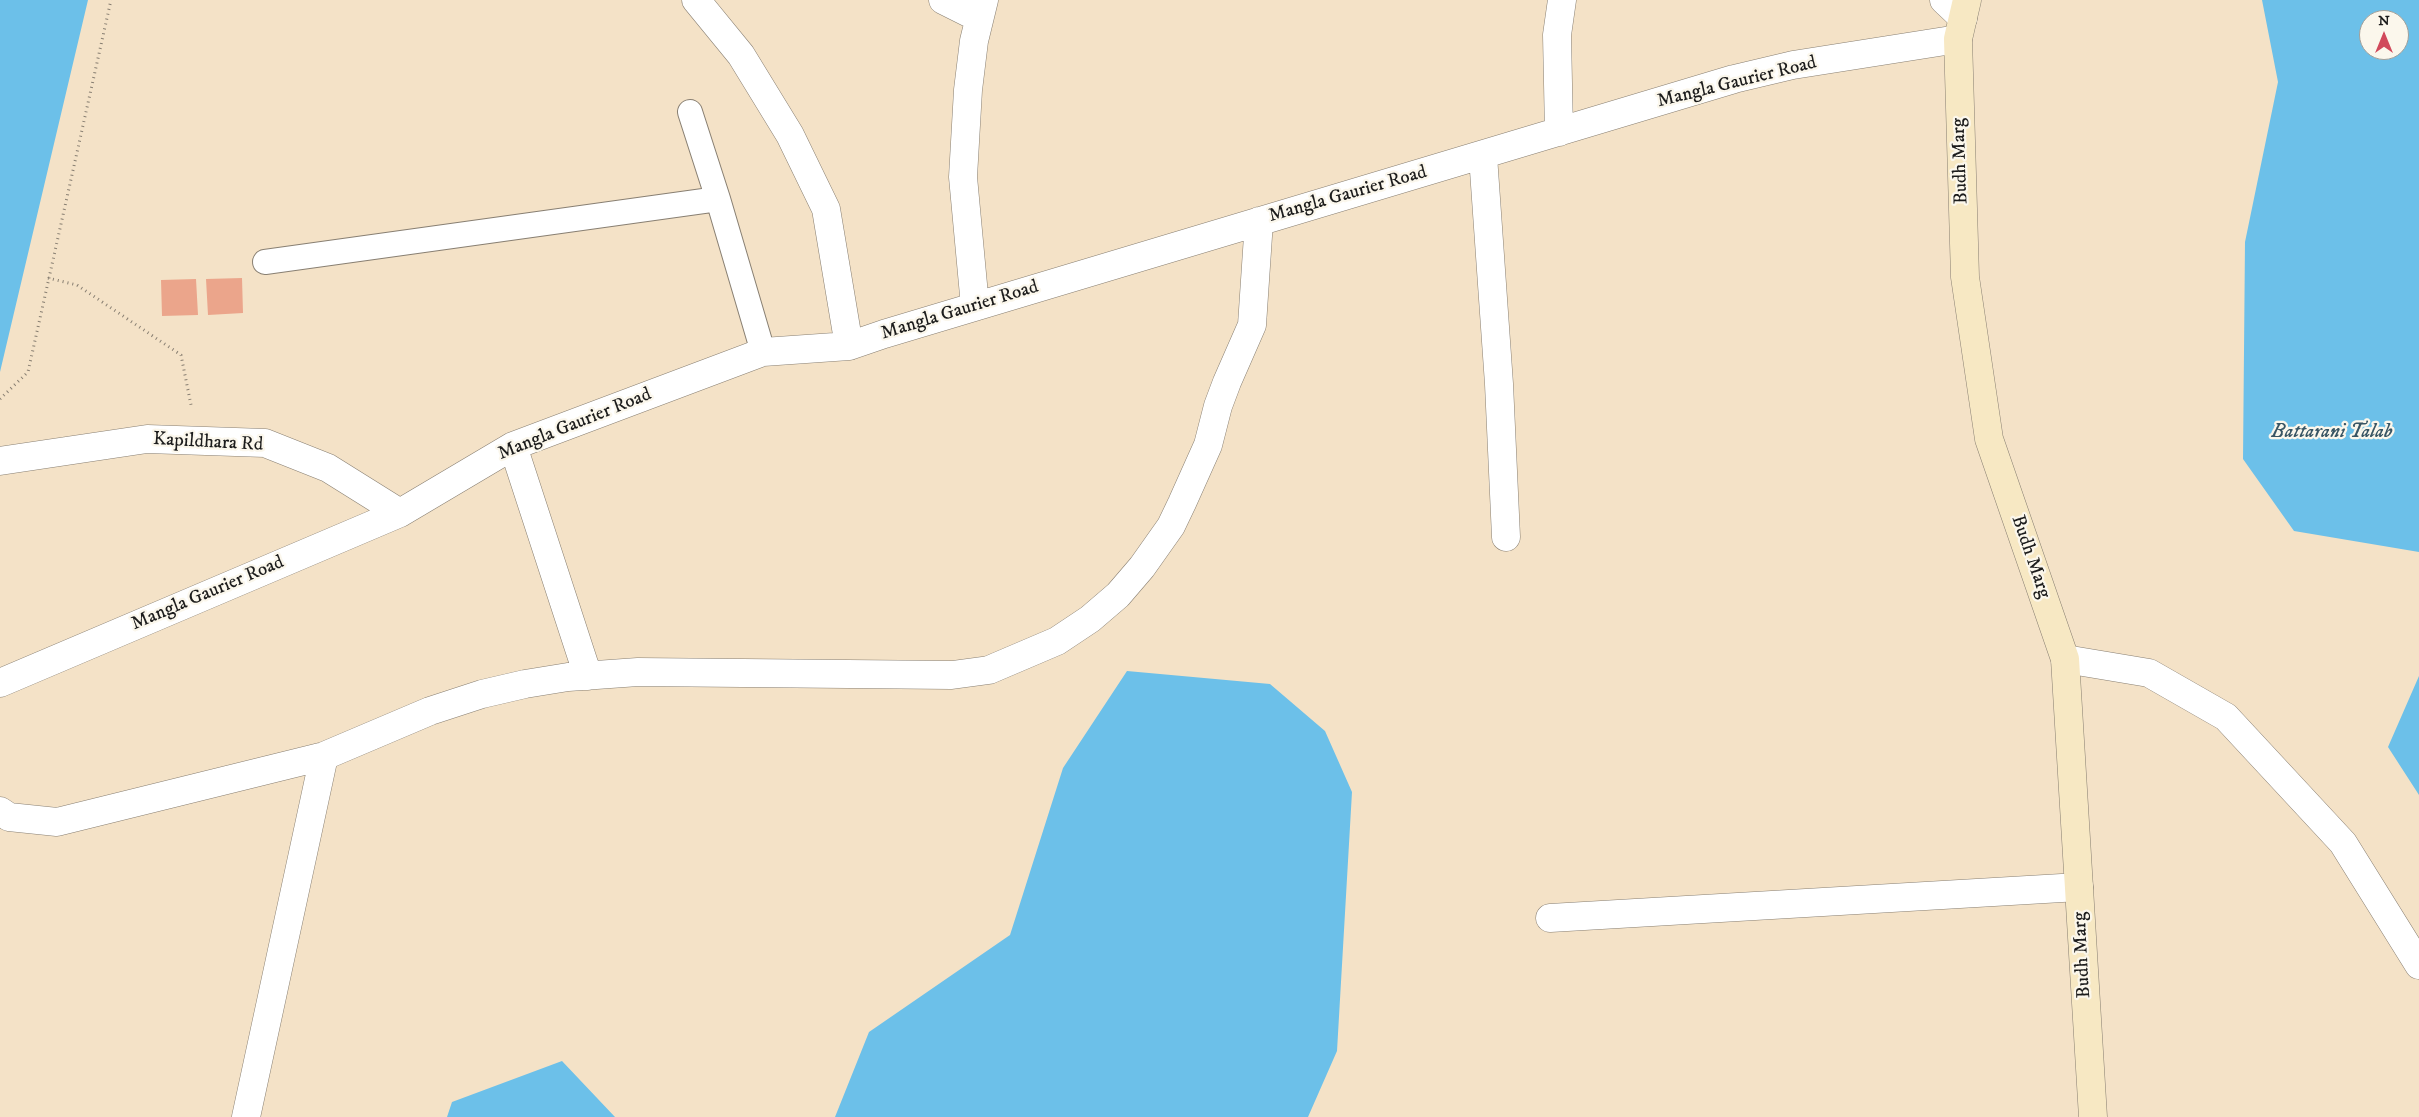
<!DOCTYPE html>
<html>
<head>
<meta charset="utf-8">
<style>
  body { margin:0 }
  #map { position:relative; width:2419px; height:1117px; overflow:hidden; background:#f4e2c7; font-family:"IM FELL DW Pica",serif }
  canvas { display:block }
  .north { position:absolute; left:2359px; top:10px; width:50px; height:50px; box-sizing:border-box; background:#fbf7ec; border:1px solid #a29f99; border-radius:50%; rotate:0deg; font-size:14px; font-weight:700; line-height:20px; text-align:center; color:#1c1c1c }
  .north::after { content:''; display:block; margin:auto; width:18px; height:22px; background:#d1495b; clip-path:polygon(50% 0,100% 100%,50% 72%,0 100%) }
</style>
</head>
<body>
<div id="map">
<canvas width="2419" height="1117"></canvas>
<div class="north">N</div>
</div>
<script>
const ctx = document.querySelector('canvas').getContext('2d');
ctx.lineJoin = 'round';
function fill(path, color) { ctx.fillStyle = color; ctx.fill(path, 'evenodd'); }
const shape = rows => new Path2D(rows.map(r => 'M' + r).join(''));
function stroke(path, color, width, dash) { ctx.strokeStyle = color; ctx.lineWidth = width; ctx.lineCap = dash ? 'butt' : 'round'; ctx.setLineDash(dash || []); ctx.stroke(path); }
function drawText(font, color, halo, rows, align = 'center') {
  ctx.font = font + ' "IM FELL DW Pica",serif'; ctx.lineWidth = 4.5; ctx.setLineDash([]); ctx.textBaseline = 'middle'; ctx.strokeStyle = halo; ctx.fillStyle = color; for (const [text, x, y, turn = 0] of rows) {
    ctx.save(); ctx.translate(x, y); ctx.rotate((+turn || 0) * Math.PI / 180); ctx.textAlign = isNaN(turn) ? turn : align; if (halo) ctx.strokeText(text, 0, 0); ctx.fillText(text, 0, 0); ctx.restore();
  }
}
const water = shape([
  [0,0,88,0,0,372],
  [2262,0,2419,0,2419,552,2294,531,2243,459,2245,242,2278,82],
  [2369,20,2399,20,2399,50,2369,50],
  [1127,671,1270,684,1325,731,1352,792,1337,1051,1308,1117,835,1117,869,1032,1010,935,1063,768],
  [2419,676,2419,795,2388,747],
  [562,1061,615,1117,447,1117,452,1102]
]);
const building = shape([
  [242,278,243,313,208,315,206,279],
  [196,279,198,315,162,316,161,280]
]);
const path = shape([
  [48,278,77,285,181,355,191,405],
  [0,399,28,372,111,0]
]);
const lane = shape([
  [690,112,718,199,763,352],
  [265,262,718,199]
]);
const street = shape([
  [696,0,741,55,790,135,826,209,849,346],
  [943,0,979,18],
  [1944,0,1963,18],
  [1559,132,1557,35,1562,0],
  [1483,156,1499,384,1506,537],
  [975,306,963,177,968,90,974,41,984,0],
  [513,446,588,676],
  [0,461,147,439,265,443,328,468,400,513],
  [2065,659,2149,673,2226,717,2343,843,2419,965],
  [0,683,400,513,513,446,763,352,849,346,884,334,1734,79,1793,65,1958,39],
  [0,811,9,817,57,822,324,756,430,711,482,694,525,684,568,677,638,672,952,675,989,670,1057,641,1090,619,1118,595,1142,567,1171,526,1182,503,1208,445,1218,406,1227,382,1252,325,1259,221],
  [1550,918,2079,887],
  [246,1117,324,756]
]);
const secondary = shape([
  [1967,0,1958,39,1965,277,1989,439,2065,659,2093,1117]
]);
const streetNames = [
  ["Mangla Gaurier Road",1737,83,-14],
  ["Budh Marg",1961,161,-92],
  ["Mangla Gaurier Road",1348,195,-16],
  ["Mangla Gaurier Road",960,311,-17],
  ["Mangla Gaurier Road",575,425,-22],
  ["Kapildhara Rd",208,443,3],
  ["Budh Marg",2030,557,71],
  ["Mangla Gaurier Road",208,594,-23],
  ["Budh Marg",2083,955,-93]
];
const waterNames = [
  ["Battarani Talab",2332,433]
];
fill(water, '#6cc0e9');
fill(building, '#eba58b');
stroke(lane, '#887f72', 26);
stroke(street, '#887f72', 29);
stroke(secondary, '#887f72', 29);
stroke(path, '#887f72', 3, [1, 4]);
stroke(lane, '#fff', 24);
stroke(street, '#fff', 28);
stroke(secondary, '#f7e8c3', 28);
drawText('19px', '#1c1c1c', '#fbf7ec', streetNames);
drawText('italic 20px', '#385564', '#fbf7ec', waterNames);
</script>
</body>
</html>
